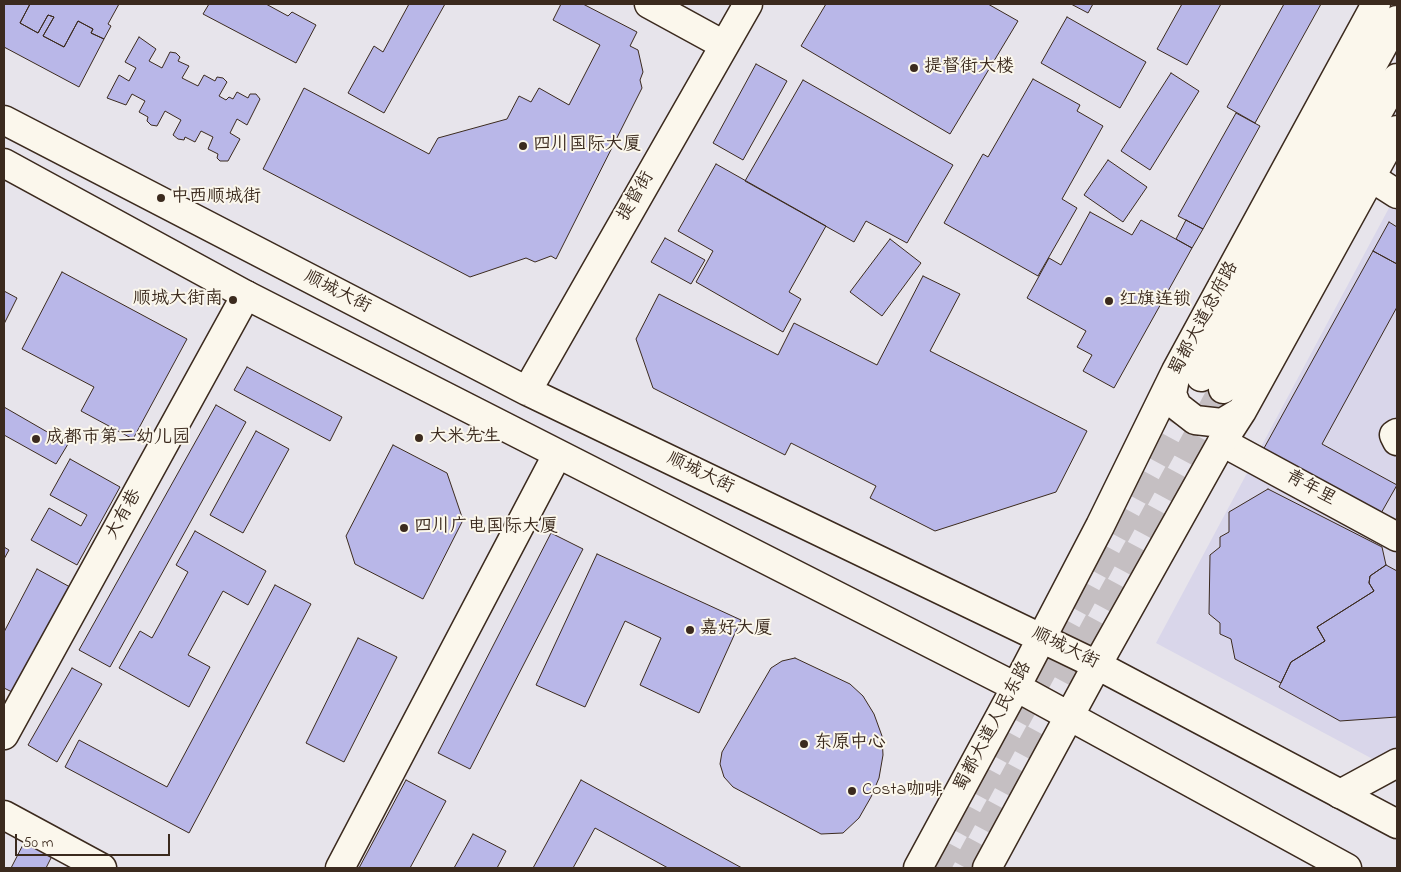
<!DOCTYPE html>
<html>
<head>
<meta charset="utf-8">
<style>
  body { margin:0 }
  #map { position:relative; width:1401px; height:872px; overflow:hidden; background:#e7e4eb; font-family:"Indie Flower",sans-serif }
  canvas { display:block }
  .frame { position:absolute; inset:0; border:5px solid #3b2a1e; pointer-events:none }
  .scale { position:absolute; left:15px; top:834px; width:155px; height:22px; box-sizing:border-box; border:2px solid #3b2a1e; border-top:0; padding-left:6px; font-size:15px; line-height:18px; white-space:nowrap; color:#3b2a1e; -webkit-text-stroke:4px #fbf7ec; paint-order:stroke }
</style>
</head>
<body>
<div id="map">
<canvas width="1401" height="872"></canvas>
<div class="frame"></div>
<div class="scale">50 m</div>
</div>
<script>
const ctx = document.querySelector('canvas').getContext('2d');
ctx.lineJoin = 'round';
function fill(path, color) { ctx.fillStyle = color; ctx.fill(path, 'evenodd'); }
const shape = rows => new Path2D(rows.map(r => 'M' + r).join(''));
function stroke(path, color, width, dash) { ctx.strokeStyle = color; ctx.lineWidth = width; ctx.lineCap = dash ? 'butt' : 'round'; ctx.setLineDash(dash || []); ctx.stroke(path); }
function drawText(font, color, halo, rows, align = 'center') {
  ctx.font = font + ' "Indie Flower","LXGW WenKai TC",sans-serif'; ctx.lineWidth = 4; ctx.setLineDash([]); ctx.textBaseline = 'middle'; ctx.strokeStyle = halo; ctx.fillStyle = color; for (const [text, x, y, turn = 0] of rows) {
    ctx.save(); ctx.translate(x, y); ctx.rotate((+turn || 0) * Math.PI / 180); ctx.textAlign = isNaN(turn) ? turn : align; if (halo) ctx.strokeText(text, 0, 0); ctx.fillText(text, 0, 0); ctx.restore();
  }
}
const built = shape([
  [1397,193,1397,772,1156,643]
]);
const building = shape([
  [4,4,30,4,20,23,38,33,48,15,54,17,43,36,64,47,78,21,93,29,91,33,104,39,79,87,4,47,4,4],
  [30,4,119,4,108,24,111,26,104,39,91,33,93,29,78,21,64,47,43,36,54,17,48,15,38,33,20,23,30,4],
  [209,4,266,4,288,16,292,12,316,25,296,63,203,14,209,4],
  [409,4,445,4,384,113,348,93,374,46,383,52,409,4],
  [561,4,583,4,637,32,630,46,638,50,643,72,640,80,642,88,556,259,551,256,535,262,526,258,470,277,263,169,304,88,429,154,438,138,507,119,519,96,531,102,539,88,569,105,600,45,553,20,561,4],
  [826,4,988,4,1018,21,950,134,801,46,826,4],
  [1071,4,1093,4,1088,13,1071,4],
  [1182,4,1221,4,1187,65,1157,49,1182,4],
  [1284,4,1321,4,1255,123,1227,107,1284,4],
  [1067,17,1146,62,1120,108,1041,63,1067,17],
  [139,37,156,49,149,61,162,68,170,52,176,53,180,57,178,61,189,66,182,78,198,86,204,75,215,81,217,77,223,78,227,82,219,96,226,100,229,97,233,99,237,92,248,98,250,94,256,94,260,99,247,125,237,119,230,133,240,139,228,161,220,161,217,158,218,154,208,149,213,137,201,131,195,142,185,137,184,140,178,139,173,135,181,120,165,111,157,126,151,125,147,121,148,117,139,112,145,101,132,94,126,105,107,98,119,75,129,81,136,68,125,62,139,37],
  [756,64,787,81,743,160,713,143,756,64],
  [1171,73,1199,91,1150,170,1121,151,1171,73],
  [1033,79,1080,105,1077,111,1103,126,1062,199,1077,208,1038,276,944,223,983,154,988,157,1033,79],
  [803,80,953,165,907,243,866,221,854,242,745,181,803,80],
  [1236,113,1260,126,1203,229,1178,216,1236,113],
  [1108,160,1147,187,1123,222,1084,195,1108,160],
  [716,164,826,226,789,292,801,299,783,332,696,282,713,251,678,231,716,164],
  [1090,212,1132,235,1141,220,1192,248,1114,388,1083,371,1092,355,1077,347,1086,331,1027,298,1049,258,1061,265,1090,212],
  [1186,220,1203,229,1192,248,1176,239,1186,220],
  [1389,222,1397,227,1397,264,1373,251,1389,222],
  [665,238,705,260,691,284,651,262,665,238],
  [890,239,921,263,882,316,850,292,890,239],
  [1373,251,1397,264,1397,307,1322,444,1397,485,1380,515,1263,450,1373,251],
  [62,272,187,339,133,439,81,411,94,387,22,349,62,272],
  [923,276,960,294,930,351,1087,431,1056,492,935,531,870,498,876,486,791,443,785,455,653,388,636,339,659,294,778,355,794,323,877,365,923,276],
  [4,291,17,298,4,324,4,291],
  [247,367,342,417,330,441,234,390,247,367],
  [216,405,246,422,110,667,79,650,216,405],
  [4,407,68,444,56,464,4,435,4,407],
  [256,431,289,449,243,533,210,515,256,431],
  [393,445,447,473,463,520,423,599,355,564,346,536,393,445],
  [70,459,120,487,77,565,31,540,49,508,81,526,87,515,50,495,70,459],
  [1268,489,1382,547,1386,565,1370,576,1369,583,1374,591,1317,627,1325,641,1291,662,1281,683,1235,659,1231,639,1220,634,1220,623,1209,614,1210,555,1220,547,1220,537,1229,532,1229,512,1268,489],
  [195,531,266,571,248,605,223,591,188,655,210,667,189,707,119,668,140,631,152,638,188,572,176,565,195,531],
  [551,533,583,549,470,769,438,753,551,533],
  [4,547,9,550,4,559,4,547],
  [597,554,741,620,699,713,640,685,661,638,625,621,585,707,536,685,597,554],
  [1386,565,1397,571,1397,717,1340,721,1279,687,1291,662,1325,641,1317,627,1374,591,1369,583,1370,576,1386,565],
  [37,569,70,587,14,693,4,688,4,632,37,569],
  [275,585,311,604,189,833,65,767,79,740,167,787,275,585],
  [358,638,397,657,344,762,306,743,358,638],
  [795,658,850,684,863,696,874,714,882,736,883,755,879,778,871,797,859,818,843,833,821,834,733,787,724,777,720,764,722,752,771,668,782,661,795,658],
  [72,668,102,684,57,762,28,745,72,668],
  [406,780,446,801,410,868,359,868,406,780],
  [581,780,742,868,668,868,595,828,573,868,533,868,581,780],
  [473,834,506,851,497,868,454,868,473,834],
  [27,837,54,852,46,868,11,868,27,837]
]);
const majorTunnel = shape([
  [936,868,1201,377],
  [966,868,1223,389]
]);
const minor = shape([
  [649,4,724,45],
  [1372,178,1397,194],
  [1397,433,1394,435,1397,441],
  [1222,442,1397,537],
  [4,735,246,295],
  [1340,794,1397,763],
  [4,815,102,868],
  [340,868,557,455]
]);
const major = shape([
  [4,120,527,391,1097,665,1397,824],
  [4,163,246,295,1016,687,1347,868],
  [1176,373,1172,394,1177,406,1195,420,1222,423,1242,411],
  [1201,377,1397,20],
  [1223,389,1397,78],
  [527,391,748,4],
  [918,868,1016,687,1100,526,1176,371,1376,4],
  [987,868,1097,665,1222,442,1242,411,1397,130]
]);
const markers = [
  [914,68,5,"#3b2a1e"],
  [523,146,5,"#3b2a1e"],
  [161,198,5,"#3b2a1e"],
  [233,300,5,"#3b2a1e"],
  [1109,301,5,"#3b2a1e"],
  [419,438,5,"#3b2a1e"],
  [36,439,5,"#3b2a1e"],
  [404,528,5,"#3b2a1e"],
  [690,630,5,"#3b2a1e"],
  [804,744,5,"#3b2a1e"],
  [852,791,5,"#3b2a1e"]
];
const poiNames = [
  ["提督街大楼",924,68],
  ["四川国际大厦",533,146],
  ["中西顺城街",171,198],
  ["顺城大街南",223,300,"right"],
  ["红旗连锁",1119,301],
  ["大米先生",429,438],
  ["成都市第二幼儿园",46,439],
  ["四川广电国际大厦",414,528],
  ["嘉好大厦",700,630],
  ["东原中心",814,744],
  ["Costa咖啡",862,791]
];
const streetNames = [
  ["提督街",637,197,-60],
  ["顺城大街",337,293,27],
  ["蜀都大道总府路",1205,319,-62],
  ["顺城大街",700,474,26],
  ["青年里",1310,489,29],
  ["大有巷",125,515,-61],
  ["顺城大街",1065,649,26],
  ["蜀都大道人民东路",994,727,-62]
];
fill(built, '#d9d6ea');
fill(building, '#b9b7e8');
stroke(building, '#3b2a1e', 1);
stroke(majorTunnel, '#c5bfc2', 28, [28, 14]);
stroke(minor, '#3b2a1e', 31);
stroke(major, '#3b2a1e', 31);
stroke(minor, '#fbf7ec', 28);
stroke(major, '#fbf7ec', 28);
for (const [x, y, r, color] of markers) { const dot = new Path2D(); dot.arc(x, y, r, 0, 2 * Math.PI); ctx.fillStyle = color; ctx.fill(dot); stroke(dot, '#fbf7ec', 2); }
drawText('18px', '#3b2a1e', '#fbf7ec', poiNames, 'left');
drawText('18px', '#3b2a1e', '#fbf7ec', streetNames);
</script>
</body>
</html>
